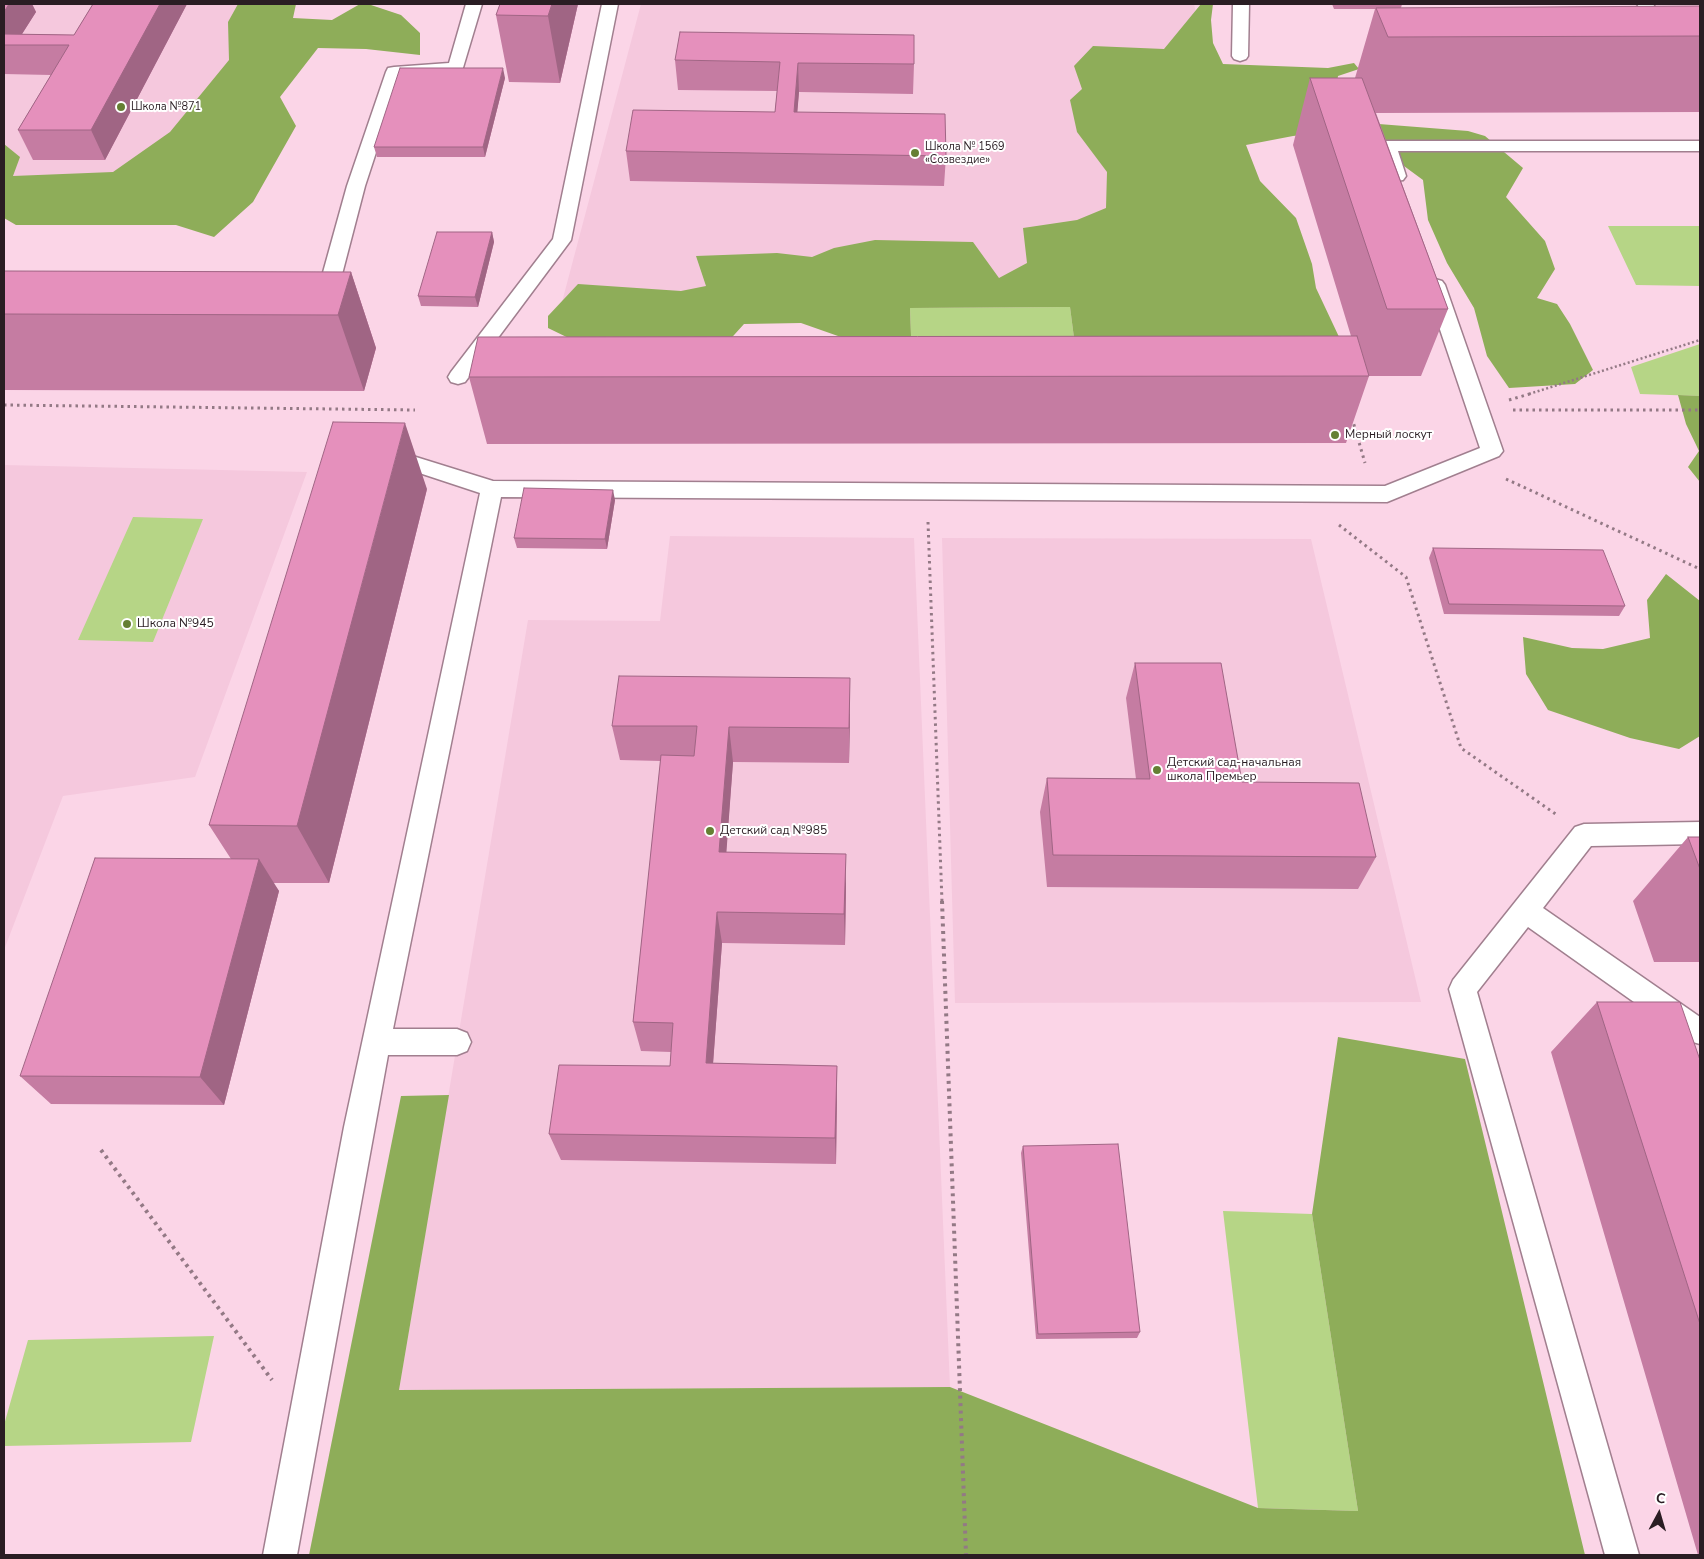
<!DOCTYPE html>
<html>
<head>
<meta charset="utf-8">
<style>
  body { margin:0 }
  #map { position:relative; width:1704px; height:1559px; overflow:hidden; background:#fbd5e7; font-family:"Nunito Sans",sans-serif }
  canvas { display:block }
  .frame { position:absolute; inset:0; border:5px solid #2a1d23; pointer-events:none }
  .north { position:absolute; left:1634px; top:1489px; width:50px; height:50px; -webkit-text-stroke:4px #fff; paint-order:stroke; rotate:6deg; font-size:14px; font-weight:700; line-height:20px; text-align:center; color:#2a1d23 }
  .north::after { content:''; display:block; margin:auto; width:18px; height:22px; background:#2a1d23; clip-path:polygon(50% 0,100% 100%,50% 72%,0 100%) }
</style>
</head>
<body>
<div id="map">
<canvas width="1704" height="1559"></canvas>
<div class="frame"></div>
<div class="north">С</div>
</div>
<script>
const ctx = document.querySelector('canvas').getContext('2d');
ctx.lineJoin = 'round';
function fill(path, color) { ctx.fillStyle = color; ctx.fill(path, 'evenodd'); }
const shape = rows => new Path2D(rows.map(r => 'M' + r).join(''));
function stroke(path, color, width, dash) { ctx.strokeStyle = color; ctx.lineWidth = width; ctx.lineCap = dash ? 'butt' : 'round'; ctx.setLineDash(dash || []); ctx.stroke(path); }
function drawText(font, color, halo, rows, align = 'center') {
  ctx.font = font + ' "Nunito Sans",sans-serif'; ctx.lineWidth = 4; ctx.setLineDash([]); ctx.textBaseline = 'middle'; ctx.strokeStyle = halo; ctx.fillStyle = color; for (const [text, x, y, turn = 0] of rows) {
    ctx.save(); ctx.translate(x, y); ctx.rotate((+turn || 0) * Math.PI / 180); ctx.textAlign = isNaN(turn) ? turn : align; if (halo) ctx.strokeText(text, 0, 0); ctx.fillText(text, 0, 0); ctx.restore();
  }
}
const built = shape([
  [4,4,278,4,196,217,4,211],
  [641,4,1194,4,1261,303,562,302],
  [4,465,307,472,195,777,63,796,4,950],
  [670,536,914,538,950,1387,399,1390,528,620,660,621],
  [942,538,1311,539,1421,1002,955,1003]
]);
const green = shape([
  [1608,226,1700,226,1700,286,1636,285],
  [1070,307,1077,361,912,362,910,308],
  [1700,344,1700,396,1640,394,1631,367],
  [133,517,203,519,153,642,78,640],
  [1223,1211,1312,1214,1358,1511,1258,1508],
  [214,1336,191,1442,4,1446,4,1425,28,1340]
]);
const forest = shape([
  [238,4,296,4,293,18,332,20,360,4,368,4,401,15,420,33,420,55,366,49,318,48,280,97,296,126,253,202,214,237,176,225,16,225,4,218,4,144,20,157,13,176,113,172,170,132,229,60,228,22],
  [1201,4,1213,4,1211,20,1213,43,1223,64,1328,68,1354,63,1359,69,1338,76,1334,102,1366,123,1468,131,1485,136,1523,168,1506,197,1545,241,1555,269,1537,298,1557,304,1570,324,1593,370,1575,384,1509,388,1487,356,1474,308,1447,263,1428,220,1423,180,1374,144,1339,131,1293,136,1246,145,1260,181,1296,218,1312,264,1316,288,1340,339,1077,361,1070,307,910,308,912,362,801,323,744,324,725,345,583,345,548,328,548,316,578,284,681,291,706,286,696,256,777,253,812,257,834,248,875,240,973,242,999,278,1027,263,1023,228,1077,220,1106,208,1107,172,1077,132,1070,100,1082,89,1074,66,1093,46,1164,49],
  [1678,395,1700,396,1700,482,1688,467,1699,451,1686,424],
  [1666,574,1700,601,1700,736,1679,749,1630,738,1548,710,1526,674,1523,637,1572,648,1603,649,1650,638,1647,600],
  [1338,1037,1465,1059,1585,1555,309,1555,401,1096,449,1095,399,1390,950,1387,1258,1508,1358,1511,1312,1214]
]);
const pathFar2 = shape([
  [1529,394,1700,340]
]);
const pathFar1 = shape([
  [1509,400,1533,393],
  [4,405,415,410],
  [1513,410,1700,410],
  [1352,418,1365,463],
  [1506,479,1700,569],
  [928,522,942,902],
  [1339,525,1406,577,1461,748,1557,815]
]);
const path = shape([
  [942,901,966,1555],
  [101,1150,272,1380]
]);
const service = shape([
  [466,4,482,4,462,71,401,76,365,186,334,305,331,309,324,311,317,309,314,305,347,186,386,72,388,68,394,67,449,63,466,4],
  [602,4,618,4,571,240,465,382,458,384,451,382,448,377,451,372,553,239,602,4],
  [1233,4,1249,4,1248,56,1246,59,1240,61,1234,59,1232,56,1233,4],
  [1637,4,1653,4,1667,28,1700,40,1700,50,1655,34,1637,4],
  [1387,141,1700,141,1700,151,1398,151,1406,176,1403,180,1397,181,1391,180,1388,176,1378,146,1381,142,1387,141],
  [1435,279,1442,281,1445,285,1503,451,1499,456,1387,502,501,497,393,1029,457,1029,467,1033,471,1042,467,1051,457,1055,388,1055,297,1555,263,1555,344,1127,480,493,380,460,376,455,380,450,387,448,493,481,1385,486,1480,448,1425,285,1428,281,1435,279],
  [1700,822,1700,844,1591,846,1543,908,1700,1017,1700,1044,1689,1041,1528,927,1477,992,1639,1555,1605,1555,1449,989,1453,980,1575,827,1584,824,1700,822]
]);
const wall = shape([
  [4,4,32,4,36,12,22,34,74,35,93,4,187,4,105,160,33,160,18,130,51,75,4,74],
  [500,4,578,4,560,83,509,82,496,15],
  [1332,4,1402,4,1401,8,1700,6,1700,112,1376,113,1448,309,1421,376,1369,376,1346,443,487,444,469,377,1351,336,1293,145,1310,78,1355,78,1375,9,1334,9],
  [675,60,914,64,913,94,799,92,797,112,946,156,944,186,630,181,626,151,775,112,777,91,678,90],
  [505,78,485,157,377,157,374,147],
  [492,232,494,242,478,307,421,306,418,296],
  [4,271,351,272,376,348,364,391,4,390],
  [427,489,329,883,273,883,279,891,224,1105,51,1104,20,1076,231,859,209,825],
  [615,500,607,549,517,548,514,538],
  [1433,548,1625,606,1619,616,1444,614,1429,558],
  [1135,663,1242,782,1376,857,1358,889,1047,887,1040,812,1047,778,1136,779,1126,698],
  [850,714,849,763,733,762,726,852,846,886,845,945,722,943,713,1063,837,1066,837,1093,836,1164,561,1160,549,1134,670,1066,671,1052,641,1051,633,1022,661,761,620,760,612,726],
  [1688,837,1700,837,1700,962,1654,962,1633,901],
  [1597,1002,1700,1060,1700,1555,1698,1555,1551,1052],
  [1023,1146,1140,1332,1137,1338,1036,1339,1021,1153]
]);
const shadedWall = shape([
  [9,4,32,4,36,12,15,45,4,45,4,12],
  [160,4,187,4,105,160,91,130],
  [552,4,578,4,560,83,548,16],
  [798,63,799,92,795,141,794,112],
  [503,68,505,78,485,157,483,147],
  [492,232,494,242,478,307,475,297],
  [351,272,376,348,364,391,338,315],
  [405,423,427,489,329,883,297,826],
  [613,490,615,500,607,549,605,539],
  [850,678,850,714,849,763,849,728],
  [729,727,733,762,724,885,719,852],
  [846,854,846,886,845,945,844,914],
  [259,859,279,891,224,1105,200,1077],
  [717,912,722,943,711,1091,706,1063],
  [837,1066,837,1093,836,1164,835,1138]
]);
const building = shape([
  [4,4,9,4,4,12,4,4],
  [93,4,160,4,91,130,18,130,69,45,4,45,4,34,74,35,93,4],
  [500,4,552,4,548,16,496,15,500,4],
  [1700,6,1700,36,1388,37,1376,8,1700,6],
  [680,32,914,35,914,64,798,63,794,112,945,114,946,156,626,151,633,110,775,112,780,62,675,60,680,32],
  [400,68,503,68,483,147,374,147,400,68],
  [1310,78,1362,78,1448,309,1387,309,1310,78],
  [437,232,492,232,475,297,418,296,437,232],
  [4,271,351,272,338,315,4,314,4,271],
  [1357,336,1369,376,469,377,478,337,1357,336],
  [333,422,405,423,297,826,209,825,333,422],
  [524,488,613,490,605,539,514,538,524,488],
  [1433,548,1603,550,1625,606,1449,604,1433,548],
  [1135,663,1221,663,1242,782,1359,783,1376,857,1053,855,1047,778,1150,779,1135,663],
  [619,676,850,678,849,728,729,727,719,852,846,854,844,914,717,912,706,1063,837,1066,835,1138,549,1134,559,1065,670,1066,673,1023,633,1022,661,755,694,756,697,726,612,726,619,676],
  [1688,837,1700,837,1700,869,1688,837],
  [95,858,259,859,200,1077,20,1076,95,858],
  [1597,1002,1680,1002,1700,1060,1700,1324,1597,1002],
  [1118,1144,1140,1332,1038,1334,1023,1146,1118,1144]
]);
const markers = [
  [121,107,5,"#657f33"],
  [915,153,5,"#657f33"],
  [1335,435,5,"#657f33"],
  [127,624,5,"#657f33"],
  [1157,770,5,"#657f33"],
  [710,831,5,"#657f33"]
];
const farPoinames = [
  ["Школа №871",131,107],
  ["Школа № 1569",925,147],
  ["«Созвездие»",925,160]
];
const poiNames = [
  ["Мерный лоскут",1345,435],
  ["Школа №945",137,624],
  ["Детский сад-начальная",1167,763],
  ["школа Премьер",1167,777],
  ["Детский сад №985",720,831]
];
fill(built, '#f5c8dd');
fill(green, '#b6d586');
fill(forest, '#8ead59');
stroke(service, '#a17f8f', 3);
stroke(pathFar2, '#937985', 2.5, [2, 2.5]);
stroke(pathFar1, '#937985', 3, [2.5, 4]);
stroke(path, '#937985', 4, [3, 4.5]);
fill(service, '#fff');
fill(wall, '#c57ca2');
fill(shadedWall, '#a06584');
fill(building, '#e590bc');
stroke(building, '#a06584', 1);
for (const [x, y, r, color] of markers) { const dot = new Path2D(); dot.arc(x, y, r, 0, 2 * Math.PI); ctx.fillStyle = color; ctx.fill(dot); stroke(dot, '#fff', 2); }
drawText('11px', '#2a1d23', '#fff', farPoinames, 'left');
drawText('12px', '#2a1d23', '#fff', poiNames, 'left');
</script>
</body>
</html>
